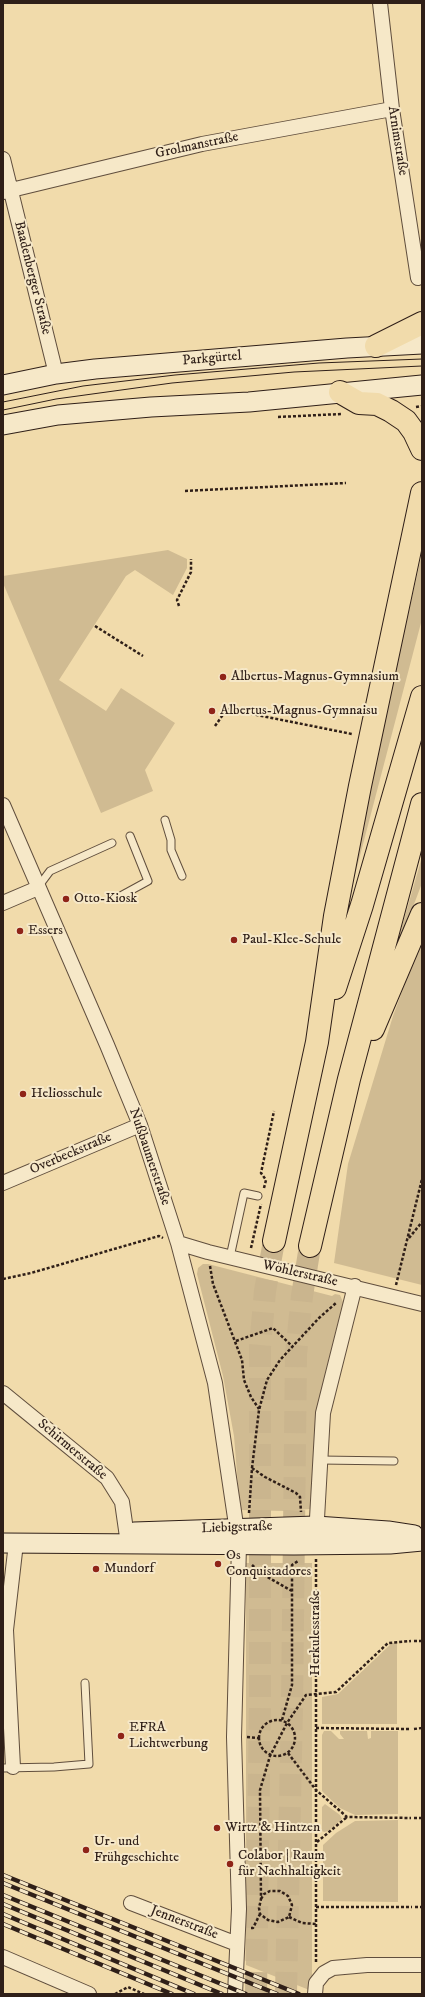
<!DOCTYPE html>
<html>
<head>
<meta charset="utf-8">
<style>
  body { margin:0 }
  #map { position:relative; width:425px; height:1997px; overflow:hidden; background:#f1dbab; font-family:"IM FELL DW Pica",serif }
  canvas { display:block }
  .frame { position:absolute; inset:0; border:4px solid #2f1f18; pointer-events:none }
</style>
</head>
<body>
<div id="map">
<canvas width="425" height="1997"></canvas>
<div class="frame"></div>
</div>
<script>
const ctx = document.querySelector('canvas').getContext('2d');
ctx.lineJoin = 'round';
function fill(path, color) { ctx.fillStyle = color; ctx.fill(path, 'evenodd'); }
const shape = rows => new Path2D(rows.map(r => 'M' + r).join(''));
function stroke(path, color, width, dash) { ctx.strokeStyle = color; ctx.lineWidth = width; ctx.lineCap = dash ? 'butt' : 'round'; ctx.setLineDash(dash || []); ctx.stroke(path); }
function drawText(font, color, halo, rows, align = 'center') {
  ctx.font = font + ' "IM FELL DW Pica",serif'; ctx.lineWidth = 4; ctx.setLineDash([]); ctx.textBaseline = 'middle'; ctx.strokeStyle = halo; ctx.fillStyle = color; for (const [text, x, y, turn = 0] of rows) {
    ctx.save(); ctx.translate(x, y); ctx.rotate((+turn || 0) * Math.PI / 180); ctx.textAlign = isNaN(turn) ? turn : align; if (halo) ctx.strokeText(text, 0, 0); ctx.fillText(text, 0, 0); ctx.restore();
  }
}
const green = shape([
  [168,550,187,559,187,568,173,595,135,570,126,576,59,680,106,711,121,688,175,723,145,770,153,791,101,813,3,583,3,576],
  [422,553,422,619,351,890,357,841],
  [422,857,422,883,390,968],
  [422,938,422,1285,334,1263,348,1164,393,1016],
  [203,1264,208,1264,332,1296,335,1294,340,1295,343,1302,327,1366,315,1430,310,1509,285,1511,240,1510,234,1436,223,1376,197,1274,198,1268],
  [246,1563,312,1563,312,1991,246,1965],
  [392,1643,397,1643,397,1724,322,1724,322,1697,338,1694],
  [324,1731,331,1731,339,1739,344,1739,340,1734,340,1731,367,1731,368,1739,371,1738,371,1731,398,1731,398,1814,355,1815,340,1808,327,1796,322,1791,322,1735],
  [325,1804,340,1815,342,1819,328,1831,324,1832,322,1831,322,1807],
  [398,1820,398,1902,323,1901,323,1845,336,1833,355,1821]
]);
const highwayTunnel = shape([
  [256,1994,260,1702,260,1347,265,1291,274,1241],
  [286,1994,292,1706,296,1354,302,1296,310,1246]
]);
const path = shape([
  [416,407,422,406],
  [278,417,341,414],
  [185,491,346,483],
  [179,606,177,600,191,572,191,559],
  [95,626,143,656],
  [215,726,227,709,352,734],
  [264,1188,266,1180,261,1173,274,1111],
  [409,1238,422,1222],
  [251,1248,261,1204],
  [210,1266,213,1284,242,1360,244,1380,251,1397,259,1409],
  [3,1279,31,1273,159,1236,163,1238],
  [396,1285,422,1179],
  [236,1341,273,1328,293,1347],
  [252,1468,265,1477,296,1493,300,1497,301,1512],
  [249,1513,252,1468,259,1410,267,1380,280,1360,319,1318,336,1303],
  [316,1559,316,1962],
  [252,1565,262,1574,292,1591],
  [414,1641,422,1641],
  '259 1738a18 18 0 1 1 36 0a18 18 0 1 1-36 0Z',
  [282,1720,292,1685,292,1565,298,1561],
  [316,1728,411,1729],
  [414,1729,422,1728],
  [247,1737,258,1738],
  [288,1753,316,1790,347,1817,411,1818],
  [414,1818,422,1818],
  [317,1842,347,1817],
  [261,1899,264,1894,270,1891,280,1891,288,1896,292,1905,289,1917,278,1922,268,1920,260,1914,259,1908,261,1899,260,1790,270,1756,287,1723,306,1695,336,1692,388,1643,411,1641],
  [316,1907,412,1907],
  [415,1907,422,1907],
  [289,1917,302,1923,316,1924],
  [251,1928,253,1928,260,1914],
  [115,1994,128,1987,144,1994]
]);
const lane = shape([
  [165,820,171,840,171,850,182,876],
  [38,887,50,871,112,843],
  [115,899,148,881,130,836],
  [230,1257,244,1193,258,1196],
  [320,1460,394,1461],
  [3,1768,54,1767,89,1764,85,1683]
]);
const street = shape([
  [380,3,392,109,418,278],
  [3,159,56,374],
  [3,192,202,144,392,109],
  [3,805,107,1045,140,1125,178,1243,215,1383,239,1545,234,1737,239,1909,235,1994],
  [3,903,38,888],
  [3,1183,140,1125],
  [178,1243,208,1252,422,1304],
  [3,1393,107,1478,122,1502,128,1544],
  [316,1536,323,1413,355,1286],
  [13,1767,6,1630,16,1543],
  [131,1903,237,1944],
  [3,1957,89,1994],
  [315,1994,316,1983,324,1973,333,1968,367,1965,422,1965]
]);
const secondary = shape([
  [3,385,56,374,95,369,347,348,422,344],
  [3,425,58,415,151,407,249,402,422,385],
  [134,1532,316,1526,388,1531,414,1535],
  [3,1543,294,1545,390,1544,422,1541]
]);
const highway = shape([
  [376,346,422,323],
  [340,392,359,403,377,404,391,411,406,421,414,432,422,449],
  [335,988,362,905,422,697],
  [373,1029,422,914],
  [274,1241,317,1042,335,916,360,786,422,493],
  [310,1246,349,1079,422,804]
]);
const tram = shape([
  [3,402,83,386,175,375,319,363,422,359],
  [3,410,56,399,172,383,294,372,422,366]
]);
const rail = shape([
  [3,1875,299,1994],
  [3,1883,277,1994],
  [3,1895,246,1994],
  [3,1904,222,1994],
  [3,1914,194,1994],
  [3,1924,172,1994]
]);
const markers = [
  [223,677,4,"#8f2418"],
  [212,711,4,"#8f2418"],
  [66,899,4,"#8f2418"],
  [20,931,4,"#8f2418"],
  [234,940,4,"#8f2418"],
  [23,1094,4,"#8f2418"],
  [218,1564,4,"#8f2418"],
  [96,1569,4,"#8f2418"],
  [121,1736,4,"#8f2418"],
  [217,1828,4,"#8f2418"],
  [86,1850,4,"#8f2418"],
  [230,1864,4,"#8f2418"]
];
const streetNames = [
  ["Arnimstraße",397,141,81],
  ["Grolmanstraße",197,146,-12],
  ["Baadenberger Straße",32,278,76],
  ["Parkgürtel",212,359,-5],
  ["Overbeckstraße",71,1154,-23],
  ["Nußbaumerstraße",149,1157,71],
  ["Wöhlerstraße",300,1274,13],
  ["Schirmerstraße",72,1450,40],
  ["Liebigstraße",237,1528,-2],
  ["Herkulesstraße",316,1633,-90],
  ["Jennerstraße",184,1923,21]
];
const poiNames = [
  ["Albertus-Magnus-Gymnasium",231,677],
  ["Albertus-Magnus-Gymnaisu",220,711],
  ["Otto-Kiosk",74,899],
  ["Essers",28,931],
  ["Paul-Klee-Schule",242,940],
  ["Heliosschule",31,1094],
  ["Os",226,1556],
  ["Conquistadores",226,1572],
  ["Mundorf",104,1569],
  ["EFRA",129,1728],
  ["Lichtwerbung",129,1744],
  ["Wirtz & Hintzen",225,1828],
  ["Ur- und",94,1842],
  ["Frühgeschichte",94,1858],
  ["Colabor | Raum",238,1856],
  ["für Nachhaltigkeit",238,1872]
];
fill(green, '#d0bb92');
stroke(highwayTunnel, '#cab58e', 22, [22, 11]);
stroke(lane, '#604e3d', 9);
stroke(street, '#604e3d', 16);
stroke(secondary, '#2f1f18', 21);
stroke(highway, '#2f1f18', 24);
stroke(path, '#2f1f18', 2.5, [3, 2]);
stroke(lane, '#f6e8c8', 7);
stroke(street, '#f6e8c8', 14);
stroke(secondary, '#f6e8c8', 19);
stroke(highway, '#f1dbab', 22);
stroke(tram, '#2f1f18', 1);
stroke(rail, '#2f1f18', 4.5);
stroke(rail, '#f6e8c8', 3, [9]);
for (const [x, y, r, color] of markers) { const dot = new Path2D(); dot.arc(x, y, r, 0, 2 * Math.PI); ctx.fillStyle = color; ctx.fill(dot); stroke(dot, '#f6e8c8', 1.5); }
drawText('14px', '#2f1f18', '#f6e8c8', streetNames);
drawText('14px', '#2f1f18', '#f6e8c8', poiNames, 'left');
</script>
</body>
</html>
